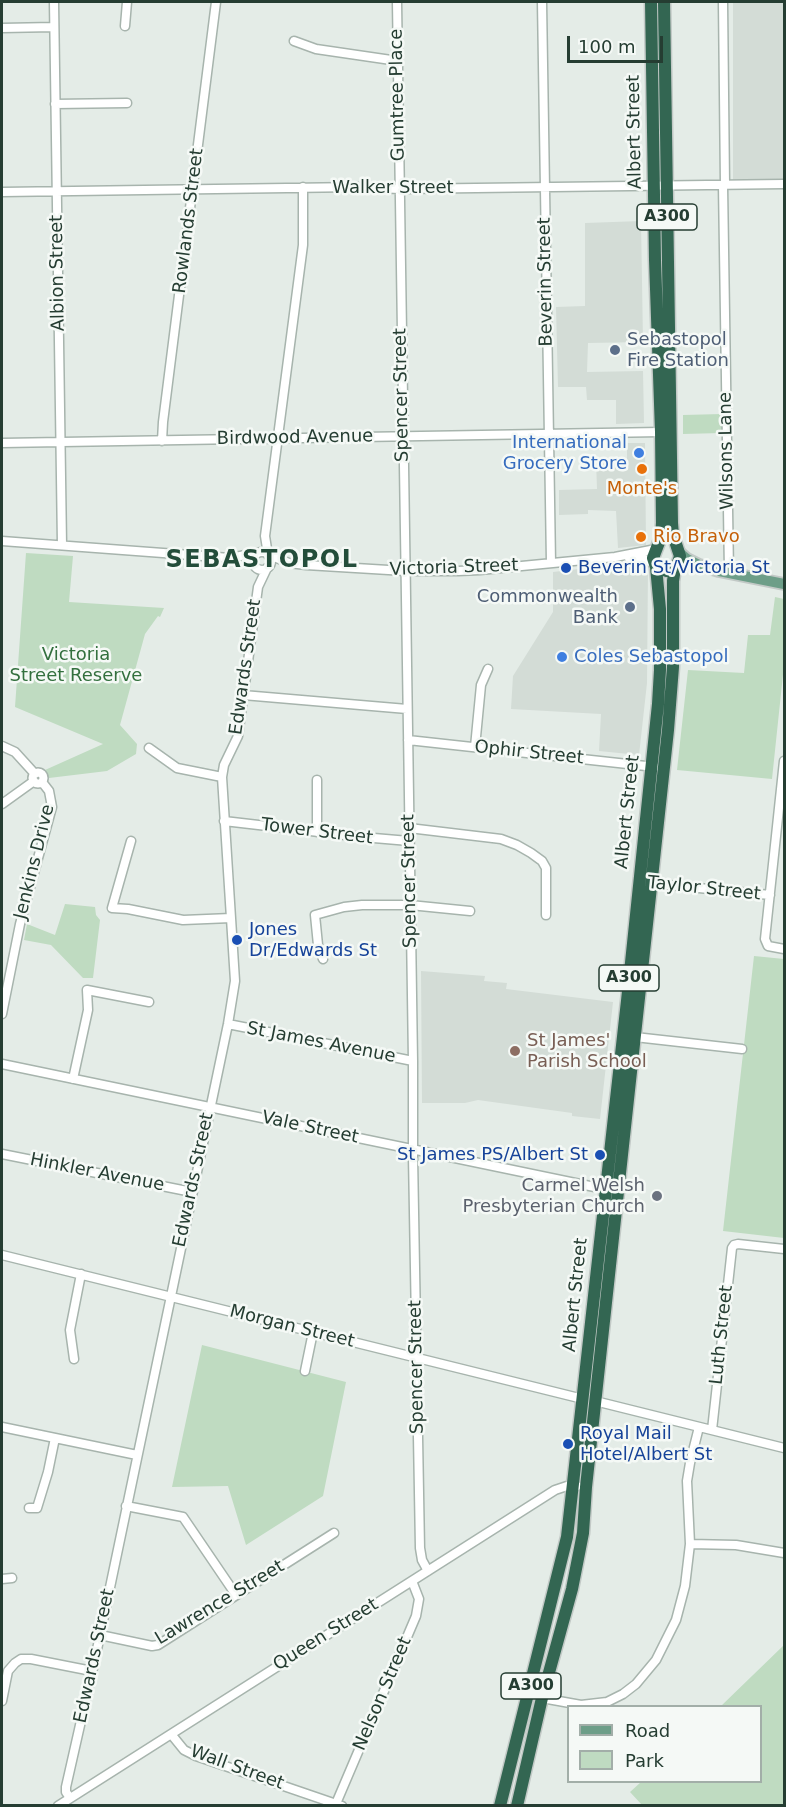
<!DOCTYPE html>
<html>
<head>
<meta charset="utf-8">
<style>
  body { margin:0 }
  #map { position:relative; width:786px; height:1807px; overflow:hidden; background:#e4ece7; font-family:"DejaVu Sans",sans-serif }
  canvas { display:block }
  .frame { position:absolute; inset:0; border:3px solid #253d32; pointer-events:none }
  .legend { position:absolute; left:567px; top:1705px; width:195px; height:78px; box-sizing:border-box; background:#f5f9f6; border:2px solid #a2aea8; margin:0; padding:8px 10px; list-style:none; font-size:18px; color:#253d32 }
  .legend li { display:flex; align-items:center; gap:12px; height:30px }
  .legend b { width:30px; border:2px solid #a2aea8 }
  .scale { position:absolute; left:567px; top:36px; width:96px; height:27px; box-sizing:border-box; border:3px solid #253d32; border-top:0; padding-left:8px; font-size:18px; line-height:21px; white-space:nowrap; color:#253d32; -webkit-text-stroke:4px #f5f9f6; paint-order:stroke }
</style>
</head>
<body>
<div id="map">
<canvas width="786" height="1807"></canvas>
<div class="frame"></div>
<ul class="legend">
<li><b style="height:8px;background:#6d9e88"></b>Road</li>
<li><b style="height:16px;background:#bfdbc1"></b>Park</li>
</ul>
<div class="scale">100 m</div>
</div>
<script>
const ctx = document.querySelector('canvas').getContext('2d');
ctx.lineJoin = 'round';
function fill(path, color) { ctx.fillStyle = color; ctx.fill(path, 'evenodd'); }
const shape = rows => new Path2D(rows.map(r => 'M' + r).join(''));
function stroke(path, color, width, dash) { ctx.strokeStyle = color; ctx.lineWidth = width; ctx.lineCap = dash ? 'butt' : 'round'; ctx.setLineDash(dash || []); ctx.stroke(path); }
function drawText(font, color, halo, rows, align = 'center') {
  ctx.font = font + ' "DejaVu Sans",sans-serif'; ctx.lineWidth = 5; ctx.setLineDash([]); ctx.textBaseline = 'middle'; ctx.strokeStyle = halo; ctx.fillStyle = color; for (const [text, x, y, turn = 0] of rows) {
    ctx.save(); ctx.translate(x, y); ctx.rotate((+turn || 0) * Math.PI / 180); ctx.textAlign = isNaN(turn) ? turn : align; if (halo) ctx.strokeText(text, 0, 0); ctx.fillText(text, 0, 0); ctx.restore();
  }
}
const built = shape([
  [733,2,784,2,784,179,733,180],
  [641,221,643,342,588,343,587,372,643,371,644,423,616,424,616,400,587,400,586,387,558,387,556,307,585,306,585,223],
  [627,443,645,443,646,545,618,548,616,511,588,510,588,514,559,515,559,490,597,489,596,460,627,459],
  [597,567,648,567,647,683,639,755,599,751,601,714,511,709,513,676,553,612,553,572],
  [421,971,485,976,484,981,507,983,506,989,613,1002,600,1119,572,1116,572,1113,478,1100,465,1103,422,1103]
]);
const green = shape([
  [722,414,722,433,683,434,683,415],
  [26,553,73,556,69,602,164,608,160,617,158,616,145,634,120,725,137,744,136,754,107,771,49,778,45,770,103,744,15,707],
  [775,597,784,599,784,665,772,779,677,770,688,670,744,673,748,635,770,635],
  [65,904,95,907,96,915,100,920,93,978,83,978,51,945,24,940,27,924,55,935],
  [754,956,784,959,784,1238,723,1231],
  [202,1345,346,1382,323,1496,246,1545,228,1486,172,1487],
  [784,1645,784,1805,642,1805,630,1792,641,1782,760,1782,760,1706,721,1706]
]);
const minor = shape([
  [54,2,62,545],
  [397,2,413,1061,413,1156,420,1548,422,1560,428,1571],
  [542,2,551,563],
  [723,2,725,185],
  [125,26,127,2],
  [2,28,54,27],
  [294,41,316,49,398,61],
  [55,104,127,103],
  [723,185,729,573],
  [2,192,358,187,399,189,784,184],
  [162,441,163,422,216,2],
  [2,443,661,432],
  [2,541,230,558,256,553],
  '253 561a9 9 0 1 1 18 0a9 9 0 1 1-18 0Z',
  [268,555,265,536,303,245,303,187],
  [269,555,289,563,306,565,405,571,458,571,480,570,615,557,656,549],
  [629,558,645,559,654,564],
  [243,695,407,709],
  [408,740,655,767],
  [2,746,15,752,35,774],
  [475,747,481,685,488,669],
  [149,748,177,768,222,777],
  [784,761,765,939,768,946,784,949],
  '32.5 778a5.5 5.5 0 1 1 11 0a5.5 5.5 0 1 1-11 0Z',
  [317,780,317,832],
  [2,804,34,781],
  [224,821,362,837,409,841],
  [409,828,501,839,517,845,531,853,542,861,546,868,546,915],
  [131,841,112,908,128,909,183,920,231,918],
  [648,883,770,895],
  [323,959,318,945,315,915,344,907,362,905,410,905,470,911],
  [2,1014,20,924,52,807,49,791,42,782],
  [228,1024,413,1061],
  [635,1037,742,1049],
  [2,1064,609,1190],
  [73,1079,88,1010,87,990,149,1002],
  [2,1154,192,1192],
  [2,1255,583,1399],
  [74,1359,70,1330,81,1274],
  [305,1371,313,1332],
  [595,1401,784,1448],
  [2,1427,137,1455],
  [712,1430,732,1248,734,1245,738,1244,784,1249],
  [126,1506,183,1517,236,1595],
  [29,1508,37,1508,48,1472,55,1438],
  [690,1544,736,1545,784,1553],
  [2,1579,12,1578],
  [100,1635,152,1646,158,1645,334,1533],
  [542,1698,581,1705,607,1702,623,1694,636,1684,656,1660,676,1620,685,1586,690,1544,687,1481,690,1463,699,1427],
  [2,1701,8,1671,15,1663,21,1659,31,1659,92,1671],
  [171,1734,184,1750,196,1756,342,1806],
  [70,1798,66,1792,66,1787,95,1659,228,1024,235,981,222,777,224,765,238,736,258,587,267,568],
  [58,1806,555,1490,567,1486,577,1486],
  [335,1806,416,1616,419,1599,412,1581]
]);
const major = shape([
  [680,553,687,559,699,565,719,571,784,584]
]);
const highway = shape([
  [651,2,655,260,661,432,662,523,661,537,653,558,656,567,667,571,672,570,677,566,680,556,673,535,672,523,664,2],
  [500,1806,567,1537,627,1001,658,704,660,670,660,609,656,567],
  [517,1806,542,1698,572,1589,583,1533,586,1487,668,730,673,667,673,581,675,568]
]);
const markers = [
  [615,350,6,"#5c6f8a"],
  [639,453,6,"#3f7fe0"],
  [642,469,6,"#e8710a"],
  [641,537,6,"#e8710a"],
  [566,568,6,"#1a4fb4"],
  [630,607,6,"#5c6f8a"],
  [562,657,6,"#3f7fe0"],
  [237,940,6,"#1a4fb4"],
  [515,1051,6,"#8d6e63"],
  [600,1155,6,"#1a4fb4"],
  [657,1196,6,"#6b7280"],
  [568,1444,6,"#1a4fb4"]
];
const shields = [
  [667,217,60],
  [629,978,60],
  [531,1686,60]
];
const shieldNames = [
  ["A300",667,217],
  ["A300",629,978],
  ["A300",531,1686]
];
const streetNames = [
  ["Gumtree Place",398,95,-91],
  ["Albert Street",635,132,-91],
  ["Walker Street",393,188],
  ["Rowlands Street",189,221,-83],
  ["Albion Street",58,273,-91],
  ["Beverin Street",546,282,-91],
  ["Spencer Street",402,395,-91],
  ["Birdwood Avenue",295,438,-1],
  ["Wilsons Lane",727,451,-91],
  ["Victoria Street",454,568,-2],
  ["Edwards Street",246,667,-82],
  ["Ophir Street",529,753,6],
  ["Albert Street",628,812,-84],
  ["Tower Street",317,832,7],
  ["Jenkins Drive",35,862,-76],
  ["Spencer Street",410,881,-91],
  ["Taylor Street",704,889,6],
  ["St James Avenue",321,1043,11],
  ["Vale Street",310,1128,12],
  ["Hinkler Avenue",97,1173,11],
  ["Edwards Street",194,1180,-78],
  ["Albert Street",576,1295,-84],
  ["Morgan Street",292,1327,14],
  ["Luth Street",722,1335,-84],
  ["Spencer Street",417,1367,-91],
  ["Lawrence Street",220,1603,-31],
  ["Queen Street",326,1635,-32],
  ["Edwards Street",95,1656,-78],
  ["Nelson Street",383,1694,-67],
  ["Wall Street",237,1768,20]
];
const serviceNames = [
  ["Sebastopol",627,340],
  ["Fire Station",627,361],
  ["Commonwealth",618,597,"right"],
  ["Bank",618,618,"right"]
];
const shopNames = [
  ["International",627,443],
  ["Grocery Store",627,464],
  ["Coles Sebastopol",574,657,"left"]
];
const foodNames = [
  ["Monte's",642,489],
  ["Rio Bravo",653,537,"left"]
];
const transitNames = [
  ["Beverin St/Victoria St",578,568],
  ["Jones",249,930],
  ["Dr/Edwards St",249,951],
  ["St James PS/Albert St",588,1155,"right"],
  ["Royal Mail",580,1434],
  ["Hotel/Albert St",580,1455]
];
const parkNames = [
  ["Victoria",76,655],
  ["Street Reserve",76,676]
];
const educationNames = [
  ["St James'",527,1041],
  ["Parish School",527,1062]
];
const worshipNames = [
  ["Carmel Welsh",645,1186],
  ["Presbyterian Church",645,1207]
];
const districtNames = [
  ["SEBASTOPOL",262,561]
];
fill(built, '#d3dcd6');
fill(green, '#bfdbc1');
stroke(minor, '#a7b4ad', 11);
stroke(major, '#c2c9c6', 14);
stroke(highway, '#c2c9c6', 15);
stroke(minor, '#fff', 8);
stroke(major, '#6d9e88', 10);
stroke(highway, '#336652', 12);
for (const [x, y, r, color] of markers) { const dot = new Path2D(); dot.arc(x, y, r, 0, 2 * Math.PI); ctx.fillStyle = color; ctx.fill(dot); stroke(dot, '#f5f9f6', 2); }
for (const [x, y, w] of shields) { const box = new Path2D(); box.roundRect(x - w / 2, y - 13, w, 26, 4.5); ctx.fillStyle = '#f5f9f6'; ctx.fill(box); stroke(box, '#253d32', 1.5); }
drawText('bold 16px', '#253d32', null, shieldNames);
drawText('18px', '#253d32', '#f5f9f6', streetNames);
drawText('18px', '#4e5e75', '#f5f9f6', serviceNames, 'left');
drawText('18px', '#366cbe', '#f5f9f6', shopNames, 'right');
drawText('18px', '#c56008', '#f5f9f6', foodNames);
drawText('18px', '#164399', '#f5f9f6', transitNames, 'left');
drawText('18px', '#33703e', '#f5f9f6', parkNames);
drawText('18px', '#785e54', '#f5f9f6', educationNames, 'left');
drawText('18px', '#5b616d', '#f5f9f6', worshipNames, 'right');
ctx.letterSpacing = '1.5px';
drawText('bold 24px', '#234d3a', '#f5f9f6', districtNames);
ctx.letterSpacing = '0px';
</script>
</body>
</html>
